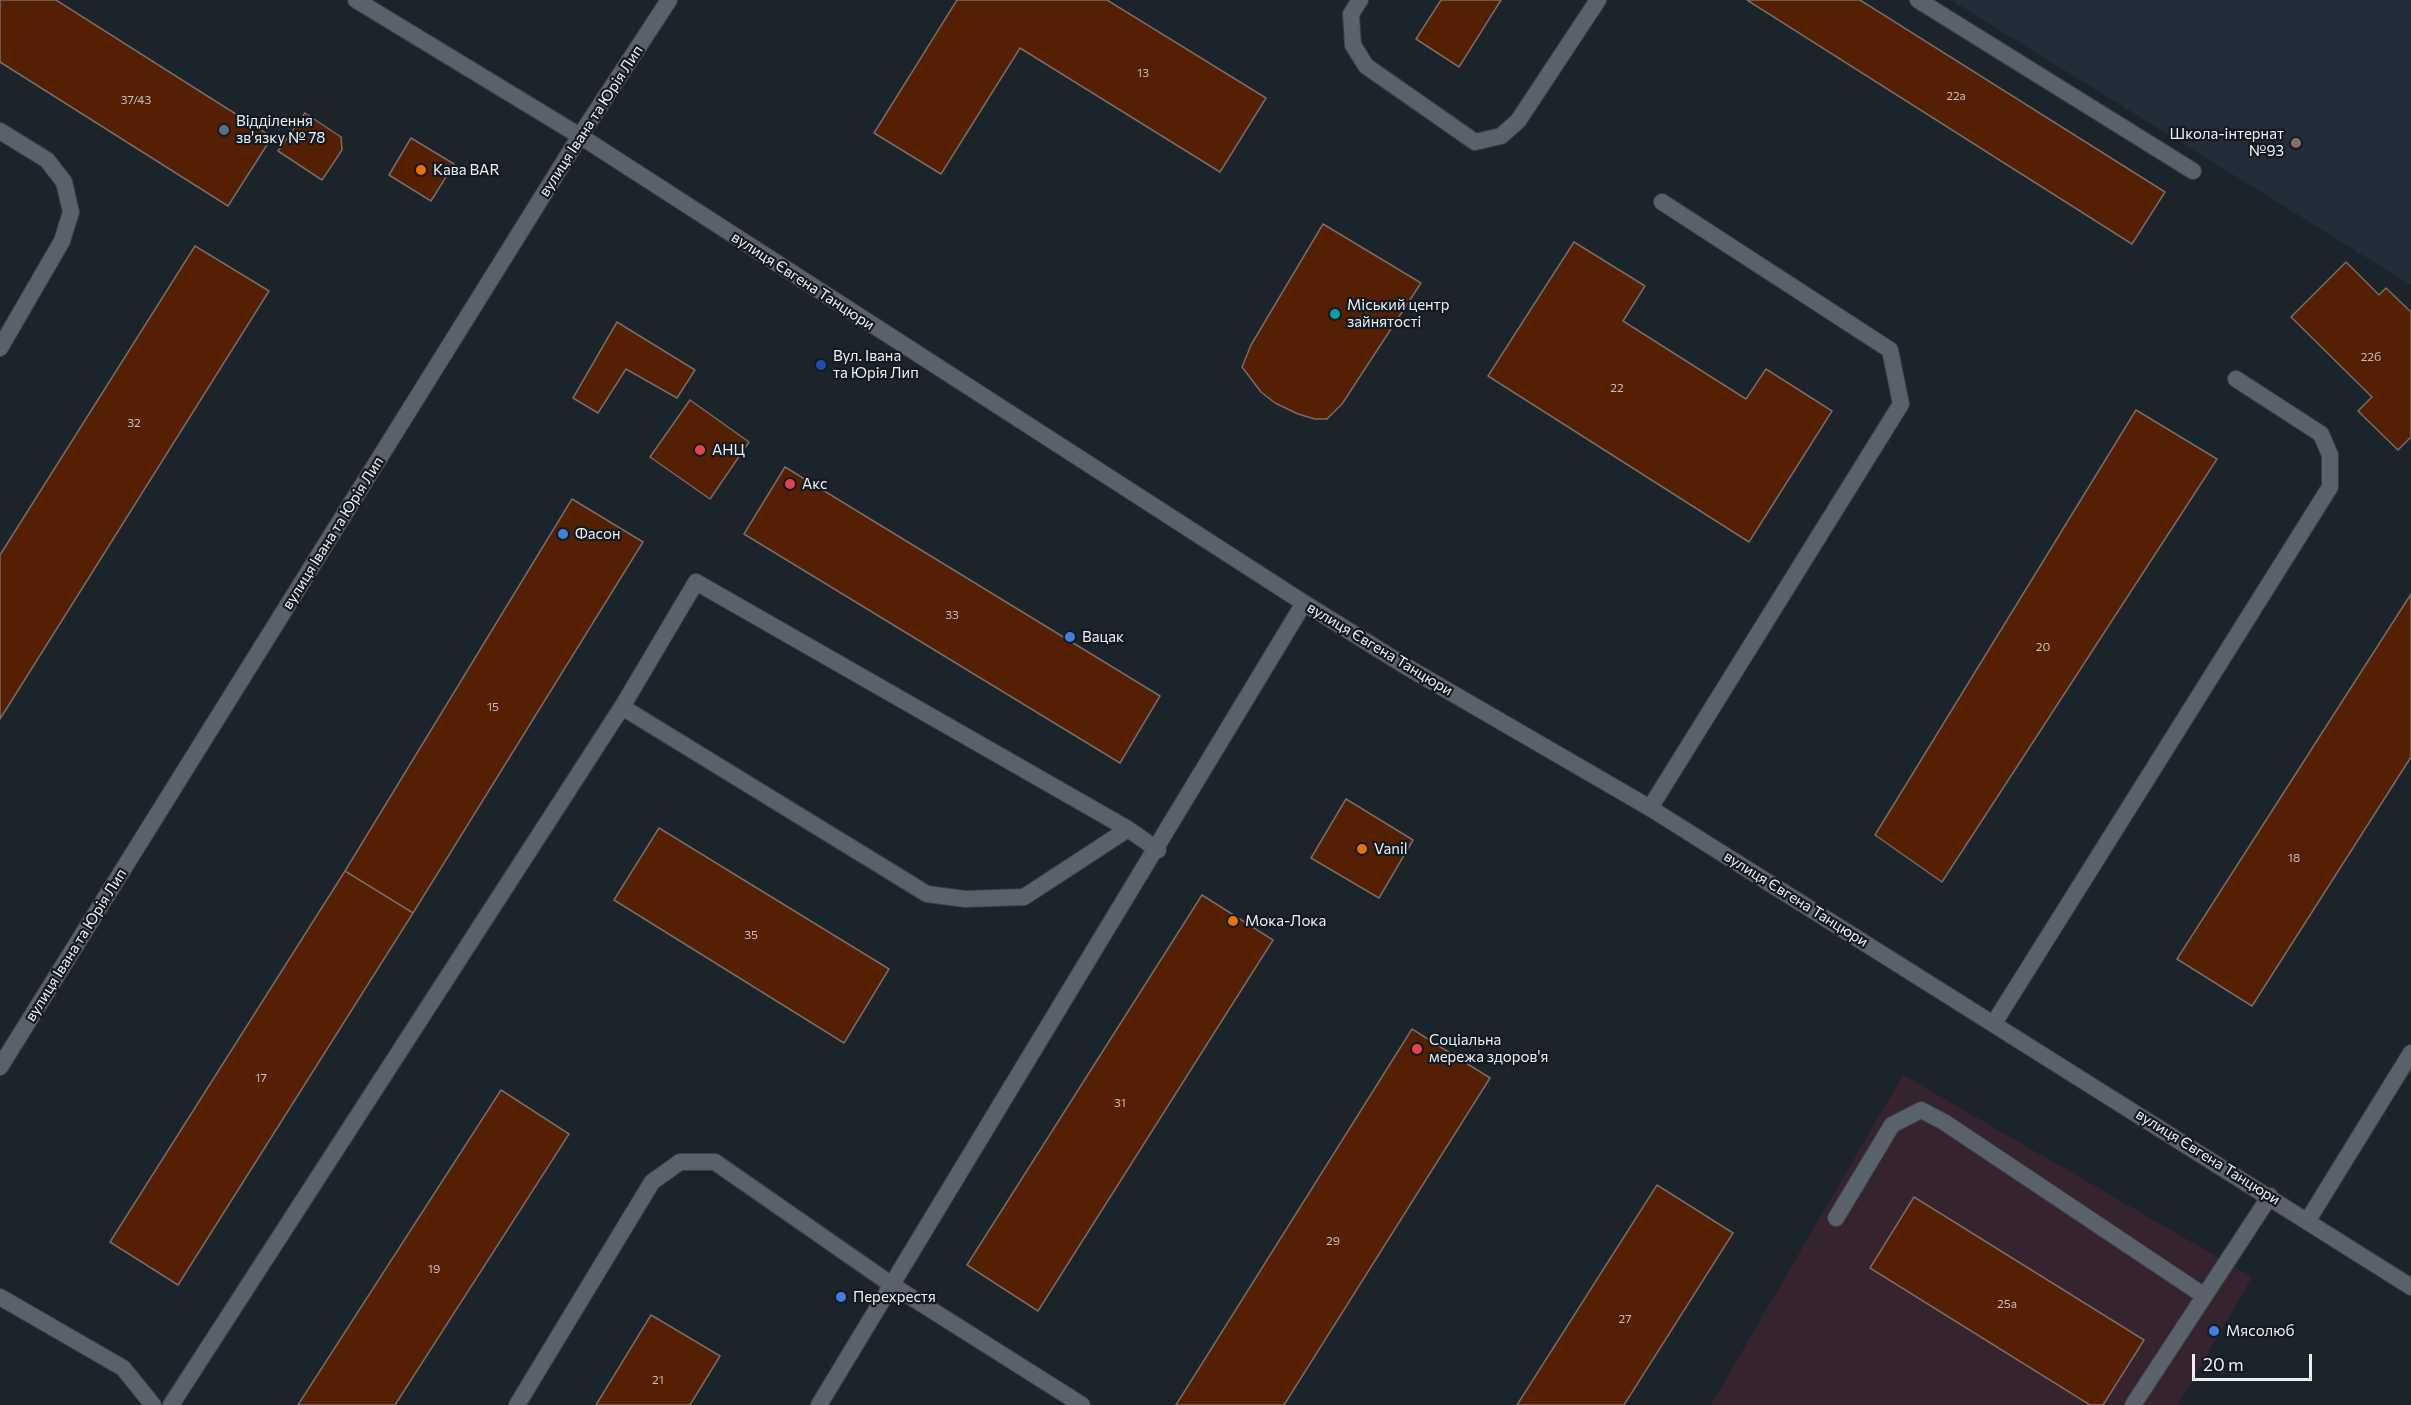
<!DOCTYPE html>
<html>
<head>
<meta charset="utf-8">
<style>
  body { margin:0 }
  #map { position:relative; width:2411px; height:1405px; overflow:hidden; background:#1c242b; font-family:Commissioner,sans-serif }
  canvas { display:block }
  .scale { position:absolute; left:2192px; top:1354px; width:120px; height:27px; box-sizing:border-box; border:3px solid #ebf0f5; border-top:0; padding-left:8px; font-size:18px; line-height:21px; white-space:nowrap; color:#ebf0f5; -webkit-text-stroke:4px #131a21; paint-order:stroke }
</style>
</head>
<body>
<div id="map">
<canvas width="2411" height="1405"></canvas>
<div class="scale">20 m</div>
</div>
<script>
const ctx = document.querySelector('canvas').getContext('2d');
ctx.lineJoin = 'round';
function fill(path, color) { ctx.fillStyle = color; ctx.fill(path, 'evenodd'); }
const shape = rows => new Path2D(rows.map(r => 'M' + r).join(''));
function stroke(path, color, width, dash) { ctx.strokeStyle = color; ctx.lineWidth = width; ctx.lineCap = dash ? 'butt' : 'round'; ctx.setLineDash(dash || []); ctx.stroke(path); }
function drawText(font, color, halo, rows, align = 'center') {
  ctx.font = font + ' Commissioner,sans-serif'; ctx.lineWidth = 4.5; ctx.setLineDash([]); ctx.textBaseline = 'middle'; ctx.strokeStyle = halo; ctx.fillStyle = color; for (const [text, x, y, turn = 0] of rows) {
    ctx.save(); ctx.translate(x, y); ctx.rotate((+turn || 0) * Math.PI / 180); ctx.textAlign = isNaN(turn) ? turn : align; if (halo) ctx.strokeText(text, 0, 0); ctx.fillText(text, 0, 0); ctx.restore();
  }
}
const commercial = shape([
  [1903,1075,2252,1277,2178,1405,1711,1405]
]);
const built = shape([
  [1951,0,2411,0,2411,285]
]);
const building = shape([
  [0,0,56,0,272,137,228,206,0,62,0,0],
  [957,0,1107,0,1266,98,1220,172,1020,48,941,174,874,133,957,0],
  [1441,0,1501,0,1459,67,1416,39,1441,0],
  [1747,0,1860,0,2165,192,2132,244,1747,0],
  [305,113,341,137,342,150,322,180,278,151,305,113],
  [411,138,454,164,431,201,389,175,411,138],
  [1323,224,1421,283,1342,404,1327,419,1315,419,1298,414,1275,403,1261,392,1242,367,1251,345,1323,224],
  [1574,242,1645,286,1623,321,1746,399,1766,369,1832,411,1749,542,1488,376,1574,242],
  [195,246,269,291,0,719,0,555,195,246],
  [2346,262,2379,295,2386,288,2411,312,2411,437,2398,450,2358,411,2372,397,2291,317,2346,262],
  [617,322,695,370,677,398,626,369,598,413,573,398,617,322],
  [690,400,749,442,710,499,650,457,690,400],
  [2136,410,2217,459,1942,882,1875,835,2136,410],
  [785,467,1160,696,1120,763,744,534,785,467],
  [572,499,643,542,413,913,345,871,572,499],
  [2411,594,2411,757,2252,1006,2177,959,2411,594],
  [1346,799,1413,840,1379,898,1311,858,1346,799],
  [659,828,889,969,844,1043,614,900,659,828],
  [345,871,413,913,178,1285,110,1242,345,871],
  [1202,895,1273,940,1038,1311,967,1265,1202,895],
  [1412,1029,1490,1078,1284,1405,1176,1405,1412,1029],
  [501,1090,569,1134,395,1405,298,1405,501,1090],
  [1657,1185,1733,1233,1624,1405,1517,1405,1657,1185],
  [1914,1197,2144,1340,2103,1405,2090,1405,1870,1268,1914,1197],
  [651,1315,720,1356,690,1405,596,1405,651,1315]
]);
const service = shape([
  [1360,0,1351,14,1353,45,1366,66,1475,142,1501,136,1518,121,1598,0],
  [1918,0,2193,171],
  [0,131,47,160,64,182,71,212,62,241,0,348],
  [622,707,927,894,965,899,1024,897,1128,829],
  [1650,808,1901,404,1890,350,1662,202],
  [1994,1023,2330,487,2330,455,2321,434,2236,379],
  [1836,1218,1892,1125,1921,1110,1944,1122,2203,1295],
  [2308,1220,2411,1053],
  [0,1297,123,1368,153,1405],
  [171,1405,622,707,696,582,1128,829,1158,850],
  [517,1405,652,1182,680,1162,715,1162,892,1285,1082,1405],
  [819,1405,1304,603],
  [2133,1405,2270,1196]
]);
const tertiary = shape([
  [356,0,580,136,1304,603,1407,667,1650,808,2411,1287],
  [0,1067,580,136,669,0]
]);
const markers = [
  [224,130,6,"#5c6f8a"],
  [2296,143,6,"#8d6e63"],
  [421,170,6,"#e8710a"],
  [1335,314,6,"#0f9aa8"],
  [821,365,6,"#1a4fb4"],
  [700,450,6,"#e0444e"],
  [790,484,6,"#e0444e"],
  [563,534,6,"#3f7fe0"],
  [1070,637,6,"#3f7fe0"],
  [1362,849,6,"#e8710a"],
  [1233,921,6,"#e8710a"],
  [1417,1049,6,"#e0444e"],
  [841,1297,6,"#3f7fe0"],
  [2214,1331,6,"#3f7fe0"]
];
const numberNames = [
  ["13",1143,73],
  ["22а",1956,96],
  ["37/43",136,100],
  ["22б",2371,357],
  ["22",1617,388],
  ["32",134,423],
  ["33",952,615],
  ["20",2043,647],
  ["15",493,707],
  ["18",2294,858],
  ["35",751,935],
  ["17",261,1078],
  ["31",1120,1103],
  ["29",1333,1241],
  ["19",434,1269],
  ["25а",2007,1304],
  ["27",1625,1319],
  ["21",658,1380]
];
const poiNames = [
  ["Відділення",236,121],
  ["зв'язку № 78",236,138],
  ["Школа-інтернат",2284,134,"right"],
  ["№93",2284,151,"right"],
  ["Кава BAR",433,170],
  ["Міський центр",1347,305],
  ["зайнятості",1347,322],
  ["Вул. Івана",833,356],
  ["та Юрія Лип",833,373],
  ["АНЦ",712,450],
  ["Акс",802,484],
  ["Фасон",575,534],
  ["Вацак",1082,637],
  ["Vanil",1374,849],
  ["Мока-Лока",1245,921],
  ["Соціальна",1429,1040],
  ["мережа здоров'я",1429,1057],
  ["Перехрестя",853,1297],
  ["Мясолюб",2226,1331]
];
const streetNames = [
  ["вулиця Івана та Юрія Лип",591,121,-57],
  ["вулиця Євгена Танцюри",803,281,33],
  ["вулиця Івана та Юрія Лип",333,533,-58],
  ["вулиця Євгена Танцюри",1380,649,31],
  ["вулиця Євгена Танцюри",1796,899,32],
  ["вулиця Івана та Юрія Лип",76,945,-58],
  ["вулиця Євгена Танцюри",2208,1157,32]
];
fill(commercial, '#35242d');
fill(built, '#212d39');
fill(building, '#551f01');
stroke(building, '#776b66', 1.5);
stroke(service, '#383f45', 18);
stroke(tertiary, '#383f45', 18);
stroke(service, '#59626a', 16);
stroke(tertiary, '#59626a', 16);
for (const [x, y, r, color] of markers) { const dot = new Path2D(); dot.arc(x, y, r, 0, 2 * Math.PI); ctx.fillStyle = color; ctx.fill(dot); stroke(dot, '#131a21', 2); }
drawText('12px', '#c6bcb8', null, numberNames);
drawText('15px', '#ebf0f5', '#131a21', poiNames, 'left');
drawText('15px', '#ebf0f5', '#131a21', streetNames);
</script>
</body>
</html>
